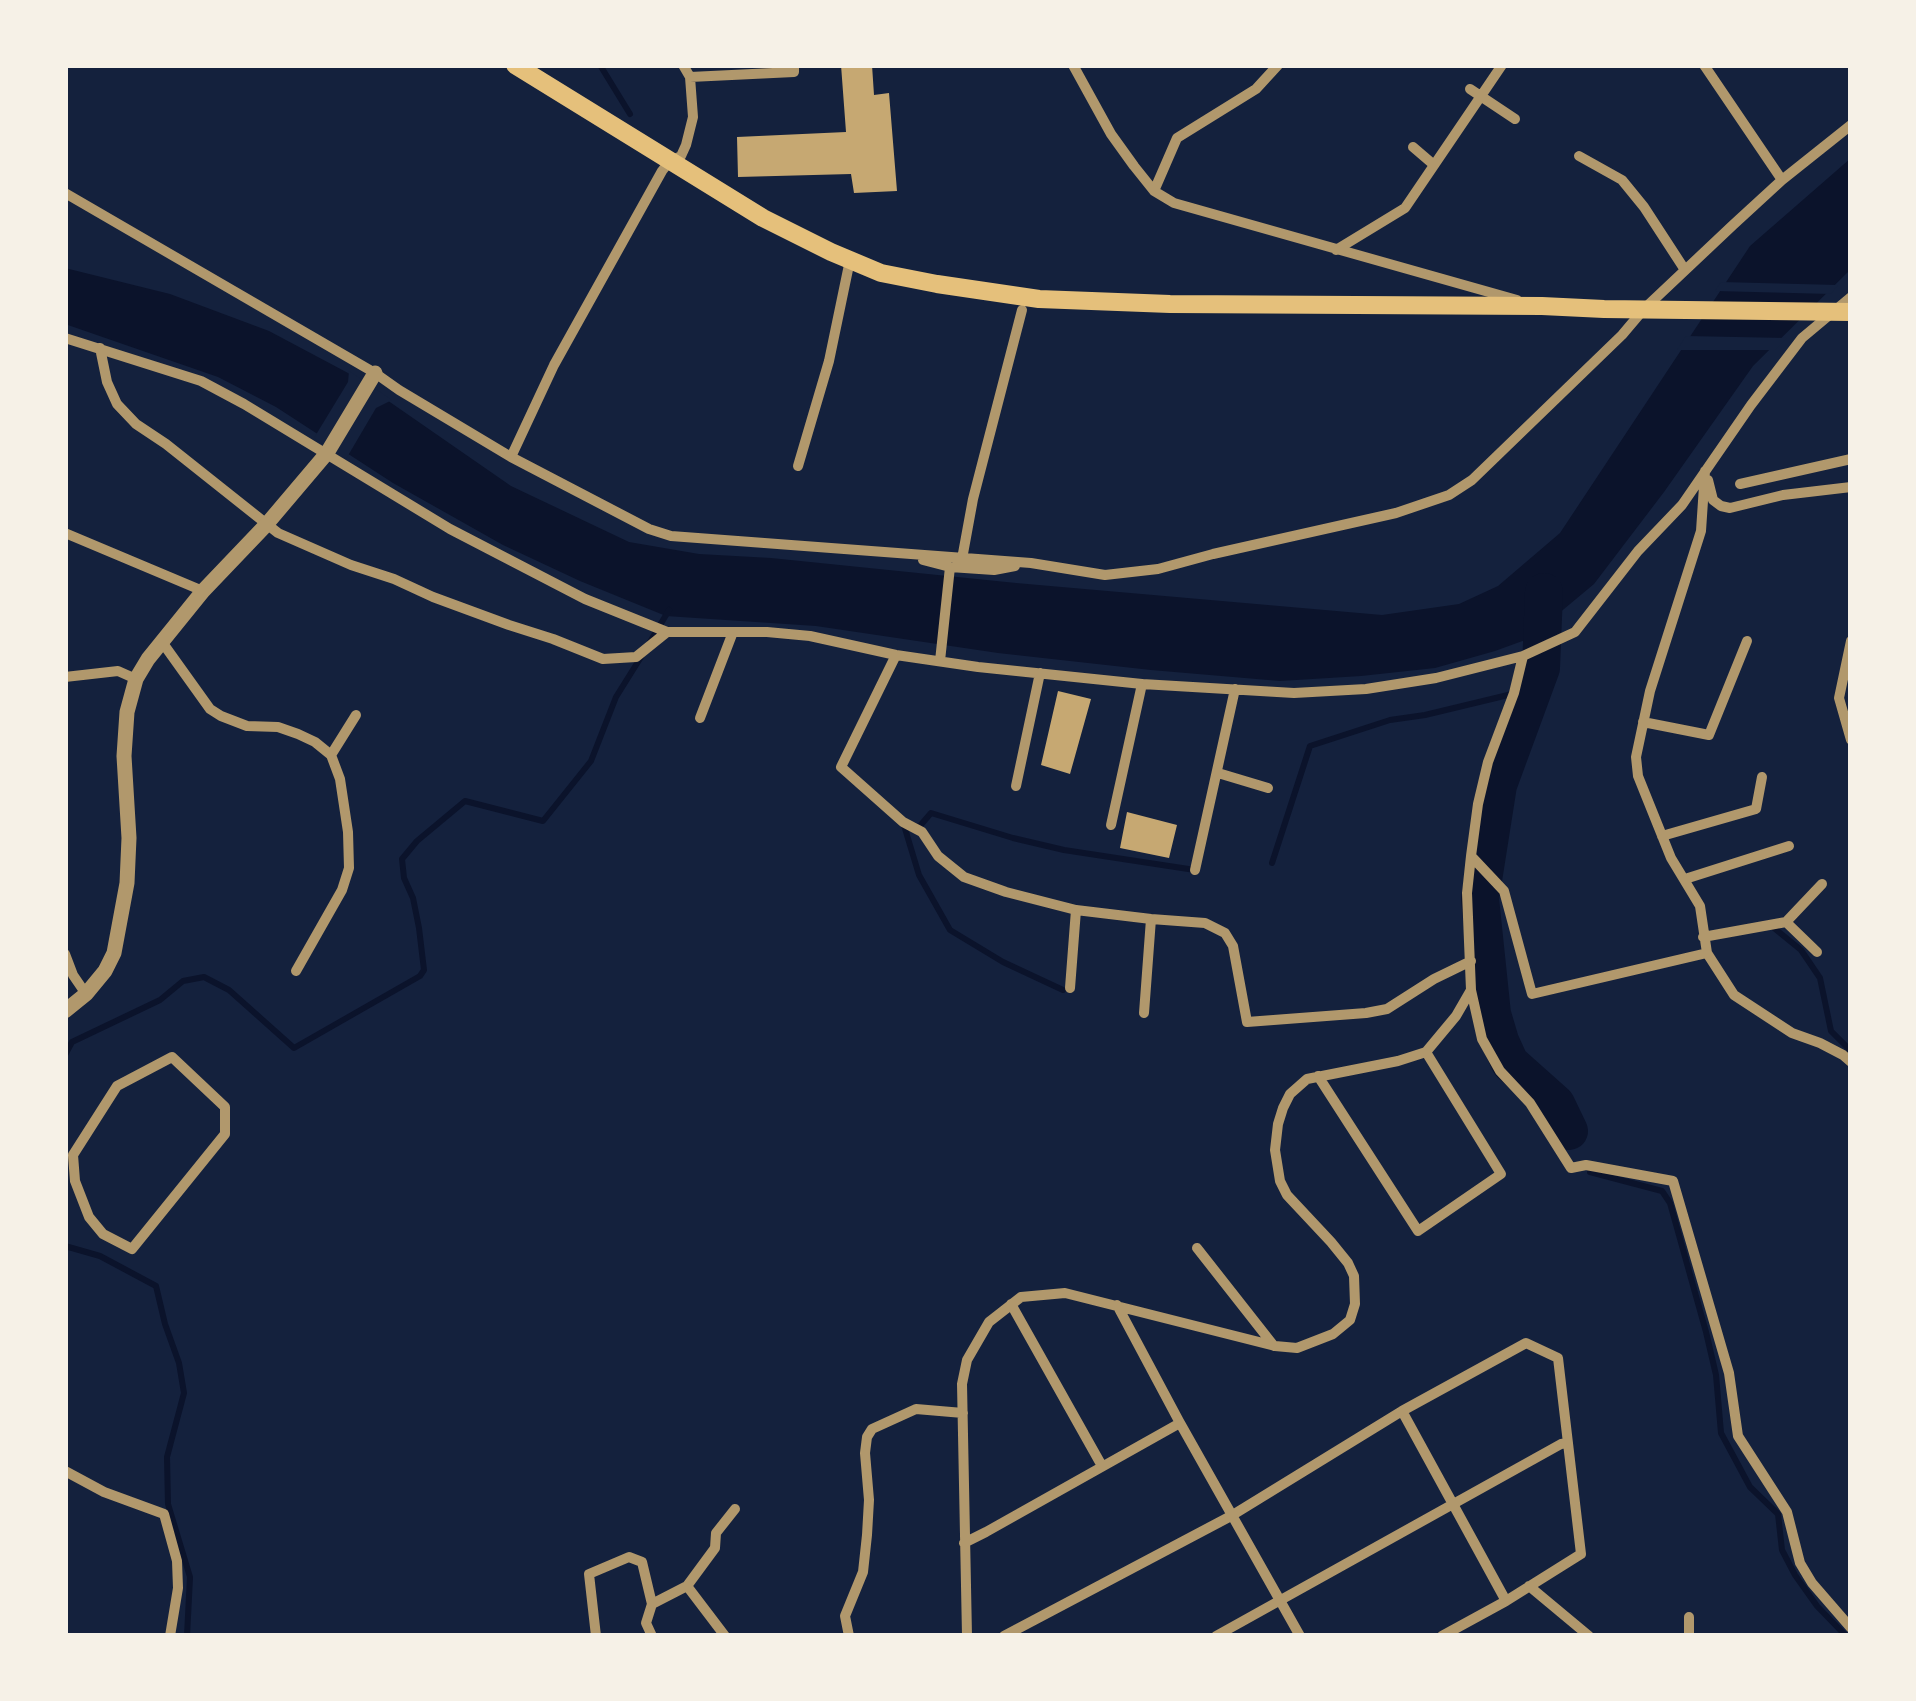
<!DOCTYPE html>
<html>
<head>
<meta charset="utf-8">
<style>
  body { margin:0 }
  #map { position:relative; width:1916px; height:1701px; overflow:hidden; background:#14213d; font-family:"Space Grotesk",sans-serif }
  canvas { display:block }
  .frame { position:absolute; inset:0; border:68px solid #f6f1e7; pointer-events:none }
</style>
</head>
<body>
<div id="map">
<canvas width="1916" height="1701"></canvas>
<div class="frame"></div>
</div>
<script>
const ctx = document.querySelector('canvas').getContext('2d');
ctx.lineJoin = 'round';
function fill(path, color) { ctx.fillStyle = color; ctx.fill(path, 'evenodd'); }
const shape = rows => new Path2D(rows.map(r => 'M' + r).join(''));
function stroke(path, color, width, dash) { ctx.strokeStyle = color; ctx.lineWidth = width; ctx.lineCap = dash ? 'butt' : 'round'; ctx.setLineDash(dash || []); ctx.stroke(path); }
const water = shape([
  [1851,158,1851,269,1753,366,1664,492,1594,584,1528,639,1495,651,1435,668,1361,676,1280,681,1151,670,998,653,816,626,666,616,580,581,503,545,393,483,276,407,218,377,65,324,65,268,170,294,269,331,348,373,511,486,629,542,699,554,771,558,1016,583,1382,615,1459,604,1498,586,1560,533,1750,246]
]);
const pier = shape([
  [1721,282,1838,285,1831,294,1715,291],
  [1686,336,1787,338,1775,350,1677,350],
  [349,371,392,400,376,408,346,459,314,438,348,382]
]);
const stream = shape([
  [600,65,630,114],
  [650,642,669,610],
  [903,822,919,875,950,930,1003,962,1063,990],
  [913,825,919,827,931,813,1013,838,1064,850,1195,870],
  [1272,863,1310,746,1390,720,1425,715,1533,689],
  [1774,928,1801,950,1820,978,1831,1031,1851,1051],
  [65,1055,72,1042,160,1000,183,981,204,977,229,990,294,1048,420,976,424,970,419,928,413,898,404,878,402,859,417,841,465,801,543,821,591,761,616,697,641,657],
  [1590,1172,1662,1191,1670,1203,1706,1332,1716,1375,1721,1433,1750,1487,1778,1514,1782,1550,1795,1575,1817,1606,1846,1636],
  [65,1246,100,1256,156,1286,165,1324,179,1363,184,1393,167,1457,168,1504,190,1577,187,1636]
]);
const river = shape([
  [1544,592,1541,668,1498,785,1480,899,1492,1014,1500,1041,1510,1063,1556,1104,1569,1131]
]);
const building = shape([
  [841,65,872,65,874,95,889,93,897,191,854,193,851,174,738,177,737,137,846,132],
  [1058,691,1091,699,1070,774,1041,765],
  [1127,812,1177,825,1169,858,1120,848]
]);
const minor = shape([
  [1073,65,1111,134,1134,166,1154,191,1174,203,1517,300],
  [1704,65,1782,180],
  [690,77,794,72,794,65],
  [1470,89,1515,119],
  [1413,147,1434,165],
  [1579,156,1622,180,1644,207,1685,270],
  [1154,191,1177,138,1256,89,1278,65],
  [65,193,375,373,399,390,511,457,649,529,671,536,1031,563,1105,575,1158,569,1213,554,1396,513,1449,495,1472,480,1622,335,1644,309,1733,225,1782,180,1851,125],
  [1336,250,1405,208,1502,65],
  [65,338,201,381,244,404,450,529,585,599,667,632,767,632,810,636,896,655,978,667,1142,684,1294,693,1366,689,1436,678,1523,656,1575,632,1638,551,1682,505,1751,405,1802,338,1851,297],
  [100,348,107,382,117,404,136,424,166,444,278,533,351,565,394,579,433,597,509,625,553,639,603,659,636,657,667,632],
  [511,457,554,365,662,171,669,162,681,156,686,145,693,117,690,77,683,65],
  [798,466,829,361,850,260],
  [1705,471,1701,531,1650,691,1636,757,1638,776,1671,858,1700,906,1707,953,1734,995,1792,1033,1820,1043,1843,1055,1851,1062],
  [1708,480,1713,500,1721,506,1730,508,1783,495,1851,487],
  [1740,484,1851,459],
  [65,533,203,591],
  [962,559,973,499,1022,310],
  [923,560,950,567,994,570,1015,566],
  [1851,641,1839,698,1851,740],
  [162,642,210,709,221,716,247,726,278,727,298,734,315,742,331,755,340,779,348,832,349,868,342,890,296,971],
  [896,655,841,767,903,822,922,832,938,856,964,877,1006,892,1076,910,1151,919,1205,923,1225,933,1233,946,1247,1022,1366,1013,1387,1009,1434,979,1471,961],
  [1523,656,1514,693,1488,762,1478,804,1471,856,1467,893,1471,990,1482,1039,1500,1071,1530,1103,1571,1168,1586,1165,1673,1181,1729,1373,1738,1436,1787,1512,1800,1563,1812,1583,1851,1628],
  [940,661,950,567],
  [65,677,118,671,136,679],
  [700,718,733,632],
  [1643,722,1709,735,1747,641],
  [331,755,356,715],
  [1218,773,1268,788],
  [1016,786,1040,673],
  [1111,825,1142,684],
  [1662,836,1756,809,1762,777],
  [1471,856,1504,891,1532,994,1707,953],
  [1195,870,1235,689],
  [1685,879,1789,846],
  [1786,922,1817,952],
  [1703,937,1786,922,1822,884],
  [65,954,73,975,86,994],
  [1070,988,1076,910],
  [1144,1013,1151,919],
  [172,1057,225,1107,225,1134,132,1249,103,1234,89,1217,75,1181,73,1155,117,1086,172,1057],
  [1318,1076,1418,1231,1501,1174,1426,1052],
  [1197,1248,1274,1346],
  [1011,1304,1102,1466],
  [1117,1305,1180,1423,1300,1636],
  [1402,1411,1506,1601],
  [65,1471,104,1492,164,1514,177,1561,178,1588,170,1636],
  [964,1543,986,1532,1180,1423],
  [687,1586,725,1636],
  [1529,1586,1589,1636],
  [1689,1617,1689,1636],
  [596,1636,589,1574,629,1557,642,1562,652,1604],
  [652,1636,646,1623,652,1604,687,1586,715,1548,716,1533,735,1509],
  [849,1636,845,1616,863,1572,867,1535,869,1500,865,1453,867,1437,872,1429,916,1409,963,1413],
  [967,1636,962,1384,967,1360,989,1322,1021,1297,1065,1293,1275,1346,1297,1348,1333,1334,1350,1320,1355,1304,1354,1276,1348,1263,1331,1242,1287,1195,1280,1181,1275,1150,1278,1124,1283,1108,1290,1094,1307,1079,1398,1061,1426,1052,1456,1016,1471,990],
  [1004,1636,1231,1516,1402,1411,1526,1343,1558,1358,1581,1554,1506,1601,1442,1636],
  [1216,1636,1561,1444,1568,1443]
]);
const tertiary = shape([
  [65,1011,86,994,105,971,114,953,127,883,129,838,124,756,127,712,136,679,148,659,203,591,266,525,327,453,375,373]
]);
const primary = shape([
  [515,65,763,218,831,252,881,273,937,284,1039,299,1170,304,1542,306,1604,309,1851,312]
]);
fill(water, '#0b132b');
fill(pier, '#14213d');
stroke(stream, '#0b132b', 6);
stroke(river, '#0b132b', 38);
fill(building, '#c6a872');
stroke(minor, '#b1986c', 10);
stroke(tertiary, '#b1986c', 15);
stroke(primary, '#e5c07b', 18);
</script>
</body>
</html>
